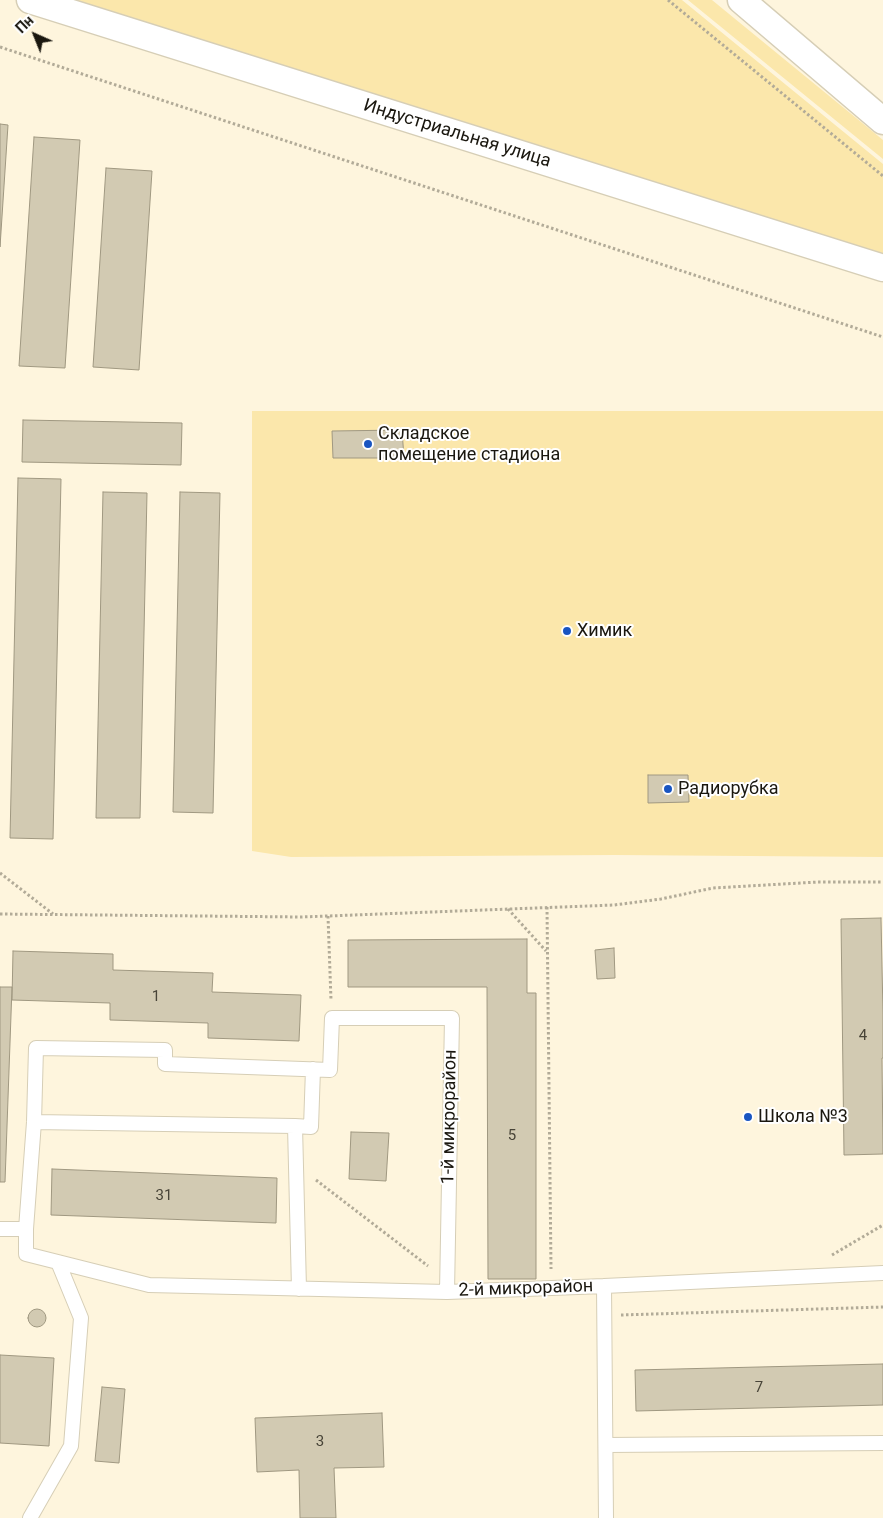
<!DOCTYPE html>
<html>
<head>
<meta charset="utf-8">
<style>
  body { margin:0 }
  #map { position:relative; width:883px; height:1518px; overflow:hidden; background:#fef5dd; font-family:Roboto,sans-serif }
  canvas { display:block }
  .north { position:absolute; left:10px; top:10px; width:50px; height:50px; -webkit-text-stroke:4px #fff; paint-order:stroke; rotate:316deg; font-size:14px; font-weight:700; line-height:20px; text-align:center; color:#1a170f }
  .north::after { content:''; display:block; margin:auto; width:18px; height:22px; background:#1a170f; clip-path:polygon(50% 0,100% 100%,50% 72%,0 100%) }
</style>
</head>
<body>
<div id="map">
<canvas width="883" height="1518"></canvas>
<div class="north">Пн</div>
</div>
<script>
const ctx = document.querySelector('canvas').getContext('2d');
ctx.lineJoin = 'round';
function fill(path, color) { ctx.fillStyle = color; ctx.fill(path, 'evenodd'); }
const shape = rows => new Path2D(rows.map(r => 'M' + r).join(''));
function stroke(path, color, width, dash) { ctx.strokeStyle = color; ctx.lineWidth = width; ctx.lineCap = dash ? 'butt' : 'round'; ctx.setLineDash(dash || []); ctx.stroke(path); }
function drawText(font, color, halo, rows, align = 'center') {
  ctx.font = font + ' Roboto,sans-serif'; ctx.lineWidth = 4; ctx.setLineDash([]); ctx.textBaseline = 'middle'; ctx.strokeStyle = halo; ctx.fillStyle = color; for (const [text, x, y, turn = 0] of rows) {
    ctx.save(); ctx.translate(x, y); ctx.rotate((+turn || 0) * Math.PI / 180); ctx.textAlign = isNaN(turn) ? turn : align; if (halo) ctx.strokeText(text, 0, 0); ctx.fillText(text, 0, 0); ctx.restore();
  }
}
const green = shape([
  [69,0,682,0,883,164,883,261],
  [688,0,712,0,883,140,883,159],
  [252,411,883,411,883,857,614,855,291,857,252,851]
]);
const building = shape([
  [0,124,8,125,0,247,0,124],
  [34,137,80,140,65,368,19,366,34,137],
  [106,168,152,171,139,370,93,367,106,168],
  [23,420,182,423,181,465,22,462,23,420],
  [402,430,404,458,333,458,332,431,402,430],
  [18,478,61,479,53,839,10,838,18,478],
  [103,492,147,493,140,818,96,818,103,492],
  [180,492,220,493,213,813,173,812,180,492],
  [648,775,688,775,689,802,648,803,648,775],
  [881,918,883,1014,883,1058,882,1058,883,1154,844,1155,841,919,881,918],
  [527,939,527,993,536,993,536,1279,488,1279,487,987,348,987,348,940,527,939],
  [614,948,615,978,597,979,595,950,614,948],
  [13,951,113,954,113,970,213,973,212,992,301,995,299,1041,208,1038,208,1023,110,1020,110,1003,12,1000,13,951],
  [0,987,12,987,5,1182,0,1182,0,987],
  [351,1132,389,1133,386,1181,349,1179,351,1132],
  [52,1169,277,1178,276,1223,51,1215,52,1169],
  '28 1318a9 9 0 1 1 18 0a9 9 0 1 1-18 0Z',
  [0,1355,54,1358,49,1446,0,1443,0,1355],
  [883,1364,883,1405,636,1411,635,1370,883,1364],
  [102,1387,125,1389,119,1463,95,1461,102,1387],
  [382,1413,384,1467,334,1468,336,1518,300,1518,299,1470,257,1472,255,1418,382,1413]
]);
const path = shape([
  [668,0,883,176],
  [0,47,883,337],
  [0,873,53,914],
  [547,907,551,1269],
  [508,909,546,951],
  [0,914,300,917,328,916,614,905,661,899,713,888,818,882,883,882],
  [328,916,331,1000],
  [316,1180,428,1266],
  [832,1255,883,1225],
  [621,1315,883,1307]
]);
const lane = shape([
  [34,1122,295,1126,299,1289],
  [295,1126,311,1127,313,1069],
  [0,1229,26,1229,26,1254,149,1285,447,1292,452,1018,332,1018,330,1070,165,1064,165,1050,36,1048,34,1122,26,1229],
  [447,1292,604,1286],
  [606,1445,883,1443],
  [30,1518,71,1446,81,1318,58,1262],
  [606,1518,604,1286,883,1273]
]);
const street = shape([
  [30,0,883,268],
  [741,0,883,121]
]);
const markers = [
  [368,444,5,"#1955c1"],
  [567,631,5,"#1955c1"],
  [668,789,5,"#1955c1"],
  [748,1117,5,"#1955c1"]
];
const numberNames = [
  ["1",156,997],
  ["4",863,1036],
  ["5",512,1136],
  ["31",164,1196],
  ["7",759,1388],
  ["3",320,1442]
];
const streetNames = [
  ["Индустриальная улица",457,134,17],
  ["1-й микрорайон",450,1117,-89],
  ["2-й микрорайон",526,1289,-2]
];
const poiNames = [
  ["Складское",378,434],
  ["помещение стадиона",378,455],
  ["Химик",577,631],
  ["Радиорубка",678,789],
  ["Школа №3",758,1117]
];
fill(green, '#fbe7ab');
fill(building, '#d2cab2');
stroke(building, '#a09881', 1);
stroke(lane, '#d6ceb6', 16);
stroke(street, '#d6ceb6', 29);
stroke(path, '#b2ab98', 3, [2.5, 2.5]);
stroke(lane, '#fff', 14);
stroke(street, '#fff', 26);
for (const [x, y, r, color] of markers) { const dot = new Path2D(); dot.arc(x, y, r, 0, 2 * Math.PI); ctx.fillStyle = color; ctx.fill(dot); stroke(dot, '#fff', 2); }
drawText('15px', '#484438', null, numberNames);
drawText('18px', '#1a170f', '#fff', streetNames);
drawText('18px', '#1a170f', '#fff', poiNames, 'left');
</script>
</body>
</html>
